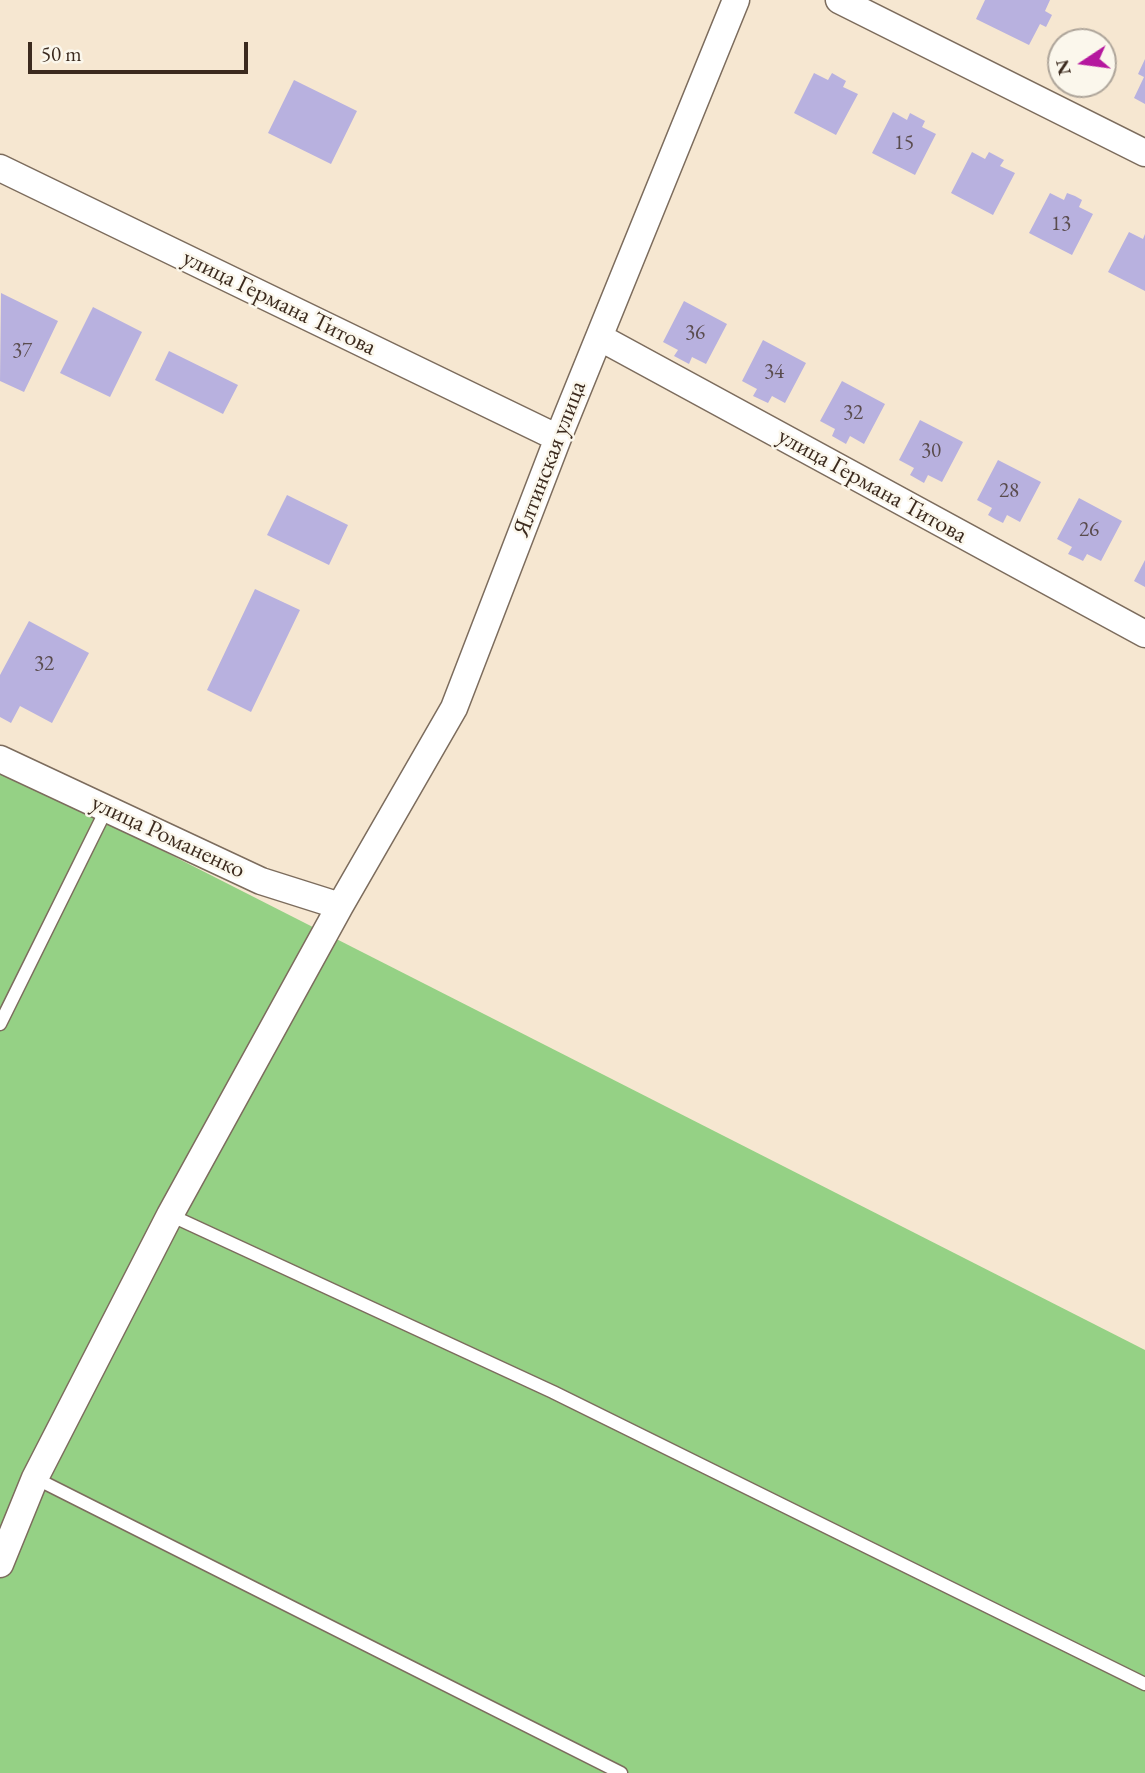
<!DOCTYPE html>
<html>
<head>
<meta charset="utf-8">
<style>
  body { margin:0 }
  #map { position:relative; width:1145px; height:1773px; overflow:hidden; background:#f6e7d1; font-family:"EB Garamond",serif }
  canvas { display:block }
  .north { position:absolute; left:1047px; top:28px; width:70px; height:70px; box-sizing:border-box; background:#fbf7ec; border:2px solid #aea59a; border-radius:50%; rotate:257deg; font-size:19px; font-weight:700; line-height:28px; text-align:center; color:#3b2a1e }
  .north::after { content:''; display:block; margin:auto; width:24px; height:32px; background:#b5179e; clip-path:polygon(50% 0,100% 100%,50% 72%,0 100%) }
  .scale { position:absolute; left:28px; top:42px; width:220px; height:32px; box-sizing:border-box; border:4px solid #3b2a1e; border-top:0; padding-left:9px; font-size:21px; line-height:24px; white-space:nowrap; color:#3b2a1e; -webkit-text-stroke:5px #fbf7ec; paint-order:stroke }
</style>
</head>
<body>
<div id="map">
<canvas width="1145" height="1773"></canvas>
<div class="north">N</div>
<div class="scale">50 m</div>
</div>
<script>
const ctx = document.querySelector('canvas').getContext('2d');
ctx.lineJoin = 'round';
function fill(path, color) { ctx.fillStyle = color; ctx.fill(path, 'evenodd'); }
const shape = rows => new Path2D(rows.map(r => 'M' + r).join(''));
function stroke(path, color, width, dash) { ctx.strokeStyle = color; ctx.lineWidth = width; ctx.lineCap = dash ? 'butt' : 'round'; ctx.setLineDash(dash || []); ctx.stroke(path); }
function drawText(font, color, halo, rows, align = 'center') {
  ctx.font = font + ' "EB Garamond",serif'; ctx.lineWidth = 5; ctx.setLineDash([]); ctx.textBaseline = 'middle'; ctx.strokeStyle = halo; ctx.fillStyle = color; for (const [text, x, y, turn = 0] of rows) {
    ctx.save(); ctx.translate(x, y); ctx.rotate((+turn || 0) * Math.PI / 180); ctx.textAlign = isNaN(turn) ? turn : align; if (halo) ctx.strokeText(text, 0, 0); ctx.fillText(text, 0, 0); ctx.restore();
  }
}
const green = shape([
  [0,768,1145,1350,1145,1773,0,1773]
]);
const building = shape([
  [985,0,1050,0,1045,11,1052,15,1046,27,1040,24,1029,45,976,19],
  [1145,59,1145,104,1134,98,1144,77,1138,74],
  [814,73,828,80,832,73,846,81,843,87,858,94,836,135,794,113],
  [294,80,357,111,331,164,268,133],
  [893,112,907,120,910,113,925,121,922,127,936,134,915,175,872,153],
  [972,152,985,159,989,152,1004,160,1000,166,1015,173,993,215,951,193],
  [1050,193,1064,200,1067,193,1075,196,1082,200,1079,207,1093,214,1072,255,1029,233],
  [1129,232,1143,239,1145,234,1145,291,1108,272],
  [1,293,58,321,24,392,0,381],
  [684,301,727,324,706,364,692,357,689,364,674,356,678,350,663,342],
  [93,307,142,332,110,397,60,373],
  [763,340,806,363,785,403,772,396,768,403,753,396,757,389,742,381],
  [169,351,238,385,223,414,155,380],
  [842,381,885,404,864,444,850,436,846,444,832,436,835,429,820,421],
  [920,420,963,442,942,482,928,475,924,483,910,475,914,468,899,460],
  [998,460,1041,482,1020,522,1007,515,1003,523,995,519,988,515,992,508,977,500],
  [287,495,348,525,329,565,267,535],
  [1079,498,1122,521,1101,561,1087,554,1083,561,1075,557,1068,554,1072,547,1057,539],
  [1145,560,1145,587,1134,581],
  [255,589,300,610,251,712,207,690],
  [29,621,89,653,52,723,20,706,11,723,0,717,0,675]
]);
const lane = shape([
  [0,1024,107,808],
  [170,1215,553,1392,1145,1684],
  [35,1478,621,1773]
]);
const street = shape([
  [839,0,1145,153],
  [0,168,558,438],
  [599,337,1145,634],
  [0,759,261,881,340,906],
  [0,1564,35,1478,170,1215,340,906,454,708,558,438,736,0]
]);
const numberNames = [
  ["15",904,143],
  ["13",1061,224],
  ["36",695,333],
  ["37",22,351],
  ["34",774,372],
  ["32",853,413],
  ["30",931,451],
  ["28",1009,491],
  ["26",1089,530],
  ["32",44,664]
];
const streetNames = [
  ["улица Германа Титова",279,303,26],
  ["Ялтинская улица",550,459,-69],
  ["улица Германа Титова",872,486,29],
  ["улица Романенко",168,837,25]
];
fill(green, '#95d185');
fill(building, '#b8b1df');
stroke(lane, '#7c6c5d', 15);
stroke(street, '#7c6c5d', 29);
stroke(lane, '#fff', 12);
stroke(street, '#fff', 26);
drawText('21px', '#5a4c4e', null, numberNames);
drawText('24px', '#3b2a1e', '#fbf7ec', streetNames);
</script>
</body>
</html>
